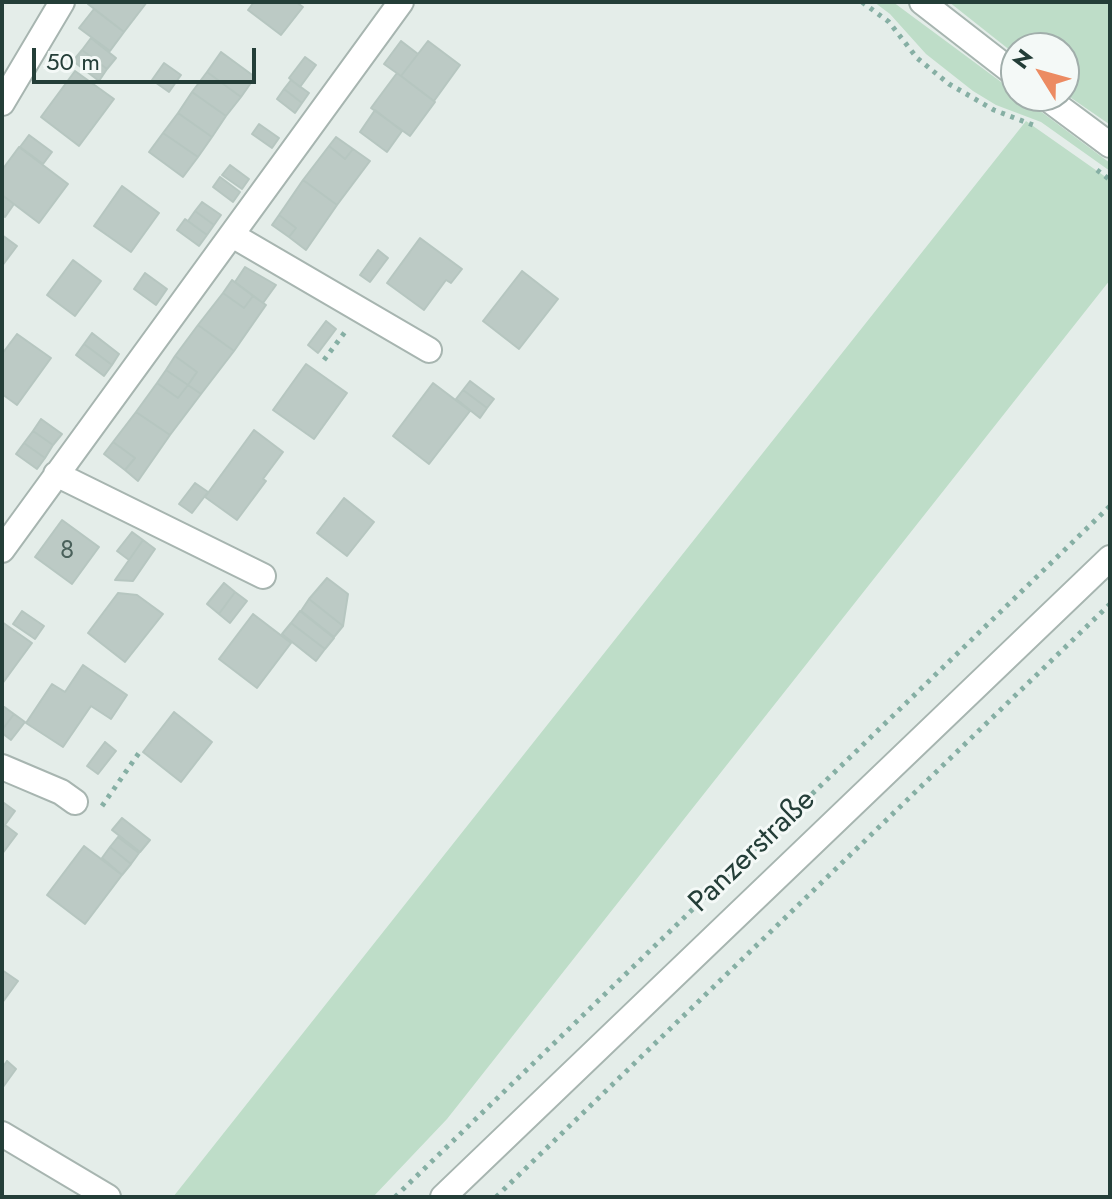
<!DOCTYPE html>
<html>
<head>
<meta charset="utf-8">
<style>
  body { margin:0 }
  #map { position:relative; width:1112px; height:1199px; overflow:hidden; background:#e4ede9; font-family:Jost,sans-serif }
  canvas { display:block }
  .frame { position:absolute; inset:0; border:4px solid #243e38; pointer-events:none }
  .north { position:absolute; left:1000px; top:32px; width:80px; height:80px; box-sizing:border-box; background:#f4f9f7; border:2px solid #a1aeab; border-radius:50%; rotate:307deg; font-size:22px; font-weight:700; line-height:32px; text-align:center; color:#243e38 }
  .north::after { content:''; display:block; margin:auto; width:28px; height:36px; background:#ec8b62; clip-path:polygon(50% 0,100% 100%,50% 72%,0 100%) }
  .scale { position:absolute; left:32px; top:48px; width:224px; height:36px; box-sizing:border-box; border:4px solid #243e38; border-top:0; padding-left:10px; font-size:24px; line-height:28px; white-space:nowrap; color:#243e38; -webkit-text-stroke:6px #f4f9f7; paint-order:stroke }
</style>
</head>
<body>
<div id="map">
<canvas width="1112" height="1199"></canvas>
<div class="frame"></div>
<div class="north">N</div>
<div class="scale">50 m</div>
</div>
<script>
const ctx = document.querySelector('canvas').getContext('2d');
ctx.lineJoin = 'round';
function fill(path, color) { ctx.fillStyle = color; ctx.fill(path, 'evenodd'); }
const shape = rows => new Path2D(rows.map(r => 'M' + r).join(''));
function stroke(path, color, width, dash) { ctx.strokeStyle = color; ctx.lineWidth = width; ctx.lineCap = dash ? 'butt' : 'round'; ctx.setLineDash(dash || []); ctx.stroke(path); }
function drawText(font, color, halo, rows, align = 'center') {
  ctx.font = font + ' Jost,sans-serif'; ctx.lineWidth = 6; ctx.setLineDash([]); ctx.textBaseline = 'middle'; ctx.strokeStyle = halo; ctx.fillStyle = color; for (const [text, x, y, turn = 0] of rows) {
    ctx.save(); ctx.translate(x, y); ctx.rotate((+turn || 0) * Math.PI / 180); ctx.textAlign = isNaN(turn) ? turn : align; if (halo) ctx.strokeText(text, 0, 0); ctx.fillText(text, 0, 0); ctx.restore();
  }
}
const green = shape([
  [874,2,893,2,1016,93,1016,96,1020,96,1110,163,1110,171,1041,122,996,105,973,91,926,54,890,14],
  [949,2,1110,2,1109,124,1064,93,1064,48,1016,48,1016,55],
  [1026,121,1110,180,1110,280,447,1119,373,1197,173,1197]
]);
const building = shape([
  [90,2,147,2,124,32,88,4,90,2],
  [254,2,296,2,303,7,281,35,248,10,254,2],
  [94,9,124,32,110,51,79,28,94,9],
  [91,38,116,58,107,69,82,50,91,38],
  [401,41,418,54,401,76,384,64,401,41],
  [428,41,460,65,434,101,401,76,428,41],
  [82,50,107,69,99,81,73,61,82,50],
  [221,52,255,77,241,97,207,72,221,52],
  [305,57,316,65,300,87,289,78,305,57],
  [164,63,181,75,169,92,152,80,164,63],
  [75,71,114,99,79,146,41,117,75,71],
  [207,72,241,97,226,116,192,92,207,72],
  [397,73,435,102,410,136,371,108,397,73],
  [291,80,309,93,302,103,284,89,291,80],
  [284,89,302,103,295,113,277,99,284,89],
  [192,92,226,116,212,137,178,113,192,92],
  [375,110,402,131,387,152,360,132,375,110],
  [178,113,212,137,198,157,163,133,178,113],
  [259,124,279,138,272,148,252,134,259,124],
  [163,133,198,157,183,177,149,152,163,133],
  [29,135,52,152,43,164,20,147,29,135],
  [336,137,353,149,345,159,329,146,336,137],
  [329,146,345,159,353,149,370,161,337,205,303,180,329,146],
  [19,147,68,184,39,223,2,195,2,170,19,147],
  [230,165,249,179,242,189,222,175,230,165],
  [220,177,240,192,233,202,213,187,220,177],
  [303,180,337,205,306,250,289,237,296,228,279,215,303,180],
  [122,186,159,213,131,252,94,226,122,186],
  [2,195,14,204,5,217,2,214,2,195],
  [202,202,221,215,214,225,195,211,202,202],
  [195,211,214,225,207,235,188,221,195,211],
  [279,215,296,228,289,237,272,225,279,215],
  [185,219,207,235,199,246,177,230,185,219],
  [2,235,17,246,2,266,2,235],
  [420,238,462,269,451,283,446,280,424,310,387,283,420,238],
  [378,250,388,258,370,282,360,275,378,250],
  [73,260,101,281,75,316,47,295,73,260],
  [245,267,276,285,263,303,235,282,245,267],
  [522,271,558,299,519,349,483,321,522,271],
  [145,273,167,289,156,305,134,289,145,273],
  [232,280,253,296,244,308,223,293,232,280],
  [223,293,244,308,253,296,266,305,234,351,198,325,223,293],
  [326,321,336,329,318,353,308,345,326,321],
  [198,325,234,351,201,394,188,385,197,372,175,356,198,325],
  [92,333,119,354,112,365,84,344,92,333],
  [17,334,51,358,17,405,2,394,2,354,17,334],
  [84,344,112,365,104,376,76,355,84,344],
  [175,356,197,372,188,385,166,370,175,356],
  [306,364,347,393,314,439,273,410,306,364],
  [166,370,188,385,178,398,157,383,166,370],
  [470,381,494,399,487,408,463,390,470,381],
  [157,383,178,398,188,385,201,394,170,435,136,412,157,383],
  [433,383,470,411,429,464,393,436,433,383],
  [463,390,487,408,480,418,456,399,463,390],
  [136,412,170,435,138,481,125,470,135,458,113,442,136,412],
  [41,419,62,434,53,445,33,431,41,419],
  [254,430,283,452,263,479,266,481,237,520,205,497,254,430],
  [33,431,53,445,45,458,24,443,33,431],
  [113,442,135,458,125,470,104,454,113,442],
  [24,443,45,458,37,469,16,454,24,443],
  [195,483,208,492,192,513,179,504,195,483],
  [344,498,374,522,347,556,317,533,344,498],
  [62,520,99,547,72,584,35,557,62,520],
  [132,532,143,540,129,560,117,551,132,532],
  [143,540,155,549,133,581,115,580,143,540],
  [327,578,348,594,343,626,309,599,327,578],
  [224,583,235,592,219,614,207,604,224,583],
  [235,592,247,601,230,623,219,614,235,592],
  [118,593,137,595,163,614,125,662,88,633,118,593],
  [309,599,343,626,334,637,301,611,309,599],
  [22,611,44,626,35,639,13,624,22,611],
  [300,611,334,638,325,649,291,623,300,611],
  [253,614,291,643,257,688,219,659,253,614],
  [2,622,32,643,2,684,2,622],
  [291,623,325,649,316,661,282,634,291,623],
  [83,665,127,695,111,719,91,706,63,747,26,723,52,684,65,692,83,665],
  [3,706,14,714,2,730,2,708,3,706],
  [174,712,212,742,181,782,143,752,174,712],
  [14,714,25,722,11,740,2,733,2,730,14,714],
  [105,742,116,751,98,774,87,766,105,742],
  [4,803,15,811,2,829,2,806,4,803],
  [122,818,150,840,140,852,112,830,122,818],
  [5,825,17,834,2,854,2,829,5,825],
  [118,837,139,853,131,864,110,847,118,837],
  [84,846,122,875,85,924,47,895,84,846],
  [110,847,131,864,122,875,102,858,110,847],
  [2,970,18,981,2,1003,2,970],
  [7,1061,16,1069,3,1087,2,1068,7,1061]
]);
const path = shape([
  [862,2,889,22,917,58,949,84,994,110,1033,125],
  [1097,170,1110,180],
  [324,360,345,332],
  [102,806,141,750],
  [395,1197,1110,506],
  [496,1197,1110,604]
]);
const minor = shape([
  [922,2,1016,75],
  [1044,96,1110,145],
  [2,103,62,2],
  [232,235,429,350],
  [56,474,263,576],
  [2,550,401,2],
  [2,767,61,792,75,802],
  [2,1134,108,1197],
  [443,1197,1110,558]
]);
const numberNames = [
  ["8",67,552]
];
const streetNames = [
  ["Panzerstraße",753,852,-44]
];
fill(green, '#beddc8');
fill(building, '#bccac5');
stroke(building, '#b6c6c0', 2);
stroke(minor, '#a7b5b0', 28);
stroke(path, '#86afa4', 5, [4, 6]);
stroke(minor, '#fff', 24);
drawText('26px', '#4a615b', null, numberNames);
drawText('30px', '#243e38', '#f4f9f7', streetNames);
</script>
</body>
</html>
